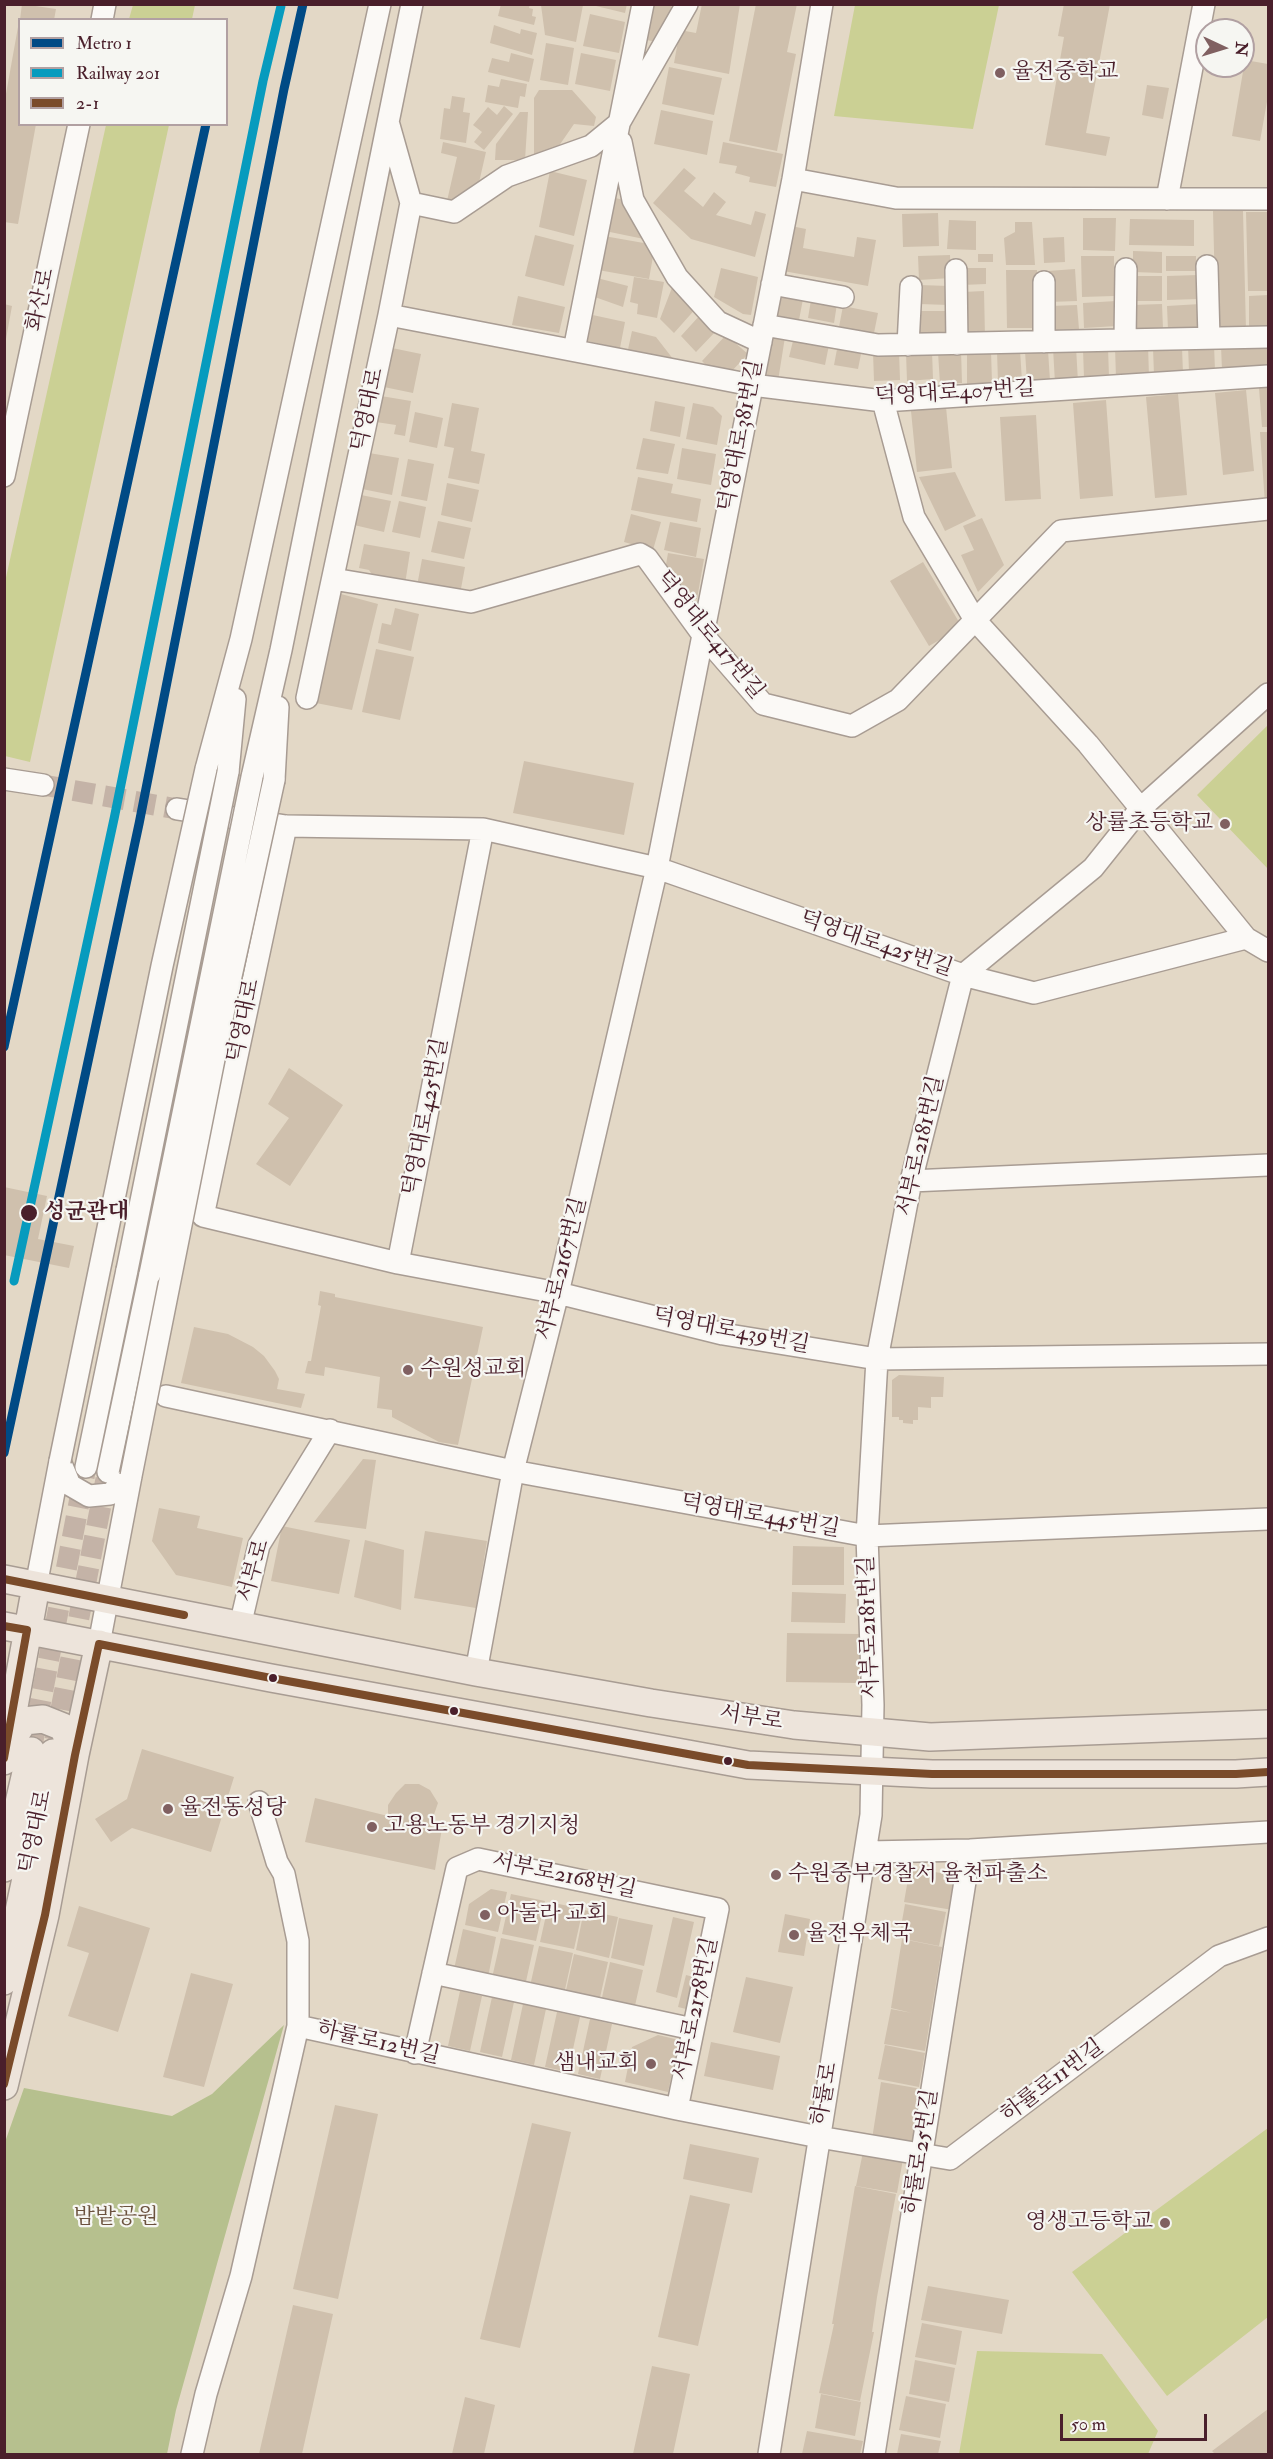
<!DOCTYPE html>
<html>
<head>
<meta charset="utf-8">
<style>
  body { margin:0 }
  #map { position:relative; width:1273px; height:2459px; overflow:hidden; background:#e3d8c6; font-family:"IM FELL Double Pica",serif }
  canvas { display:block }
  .frame { position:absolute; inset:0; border:6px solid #4a1f2b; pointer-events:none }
  .legend { position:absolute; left:18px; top:18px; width:210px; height:108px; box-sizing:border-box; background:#f6f6f2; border:2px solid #b1a0a2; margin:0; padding:8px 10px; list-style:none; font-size:18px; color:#4a1f2b }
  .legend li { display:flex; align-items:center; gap:12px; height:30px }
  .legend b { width:30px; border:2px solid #b1a0a2 }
  .north { position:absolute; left:1195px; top:18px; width:60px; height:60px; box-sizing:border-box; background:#f6f6f2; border:2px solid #b1a0a2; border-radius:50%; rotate:94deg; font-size:16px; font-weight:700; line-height:24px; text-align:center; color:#4a1f2b }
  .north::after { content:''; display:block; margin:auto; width:21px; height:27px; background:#806061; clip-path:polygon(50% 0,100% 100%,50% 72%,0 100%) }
  .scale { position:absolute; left:1060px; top:2414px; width:147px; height:27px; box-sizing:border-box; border:3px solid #4a1f2b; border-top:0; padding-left:8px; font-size:18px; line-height:21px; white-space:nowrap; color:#4a1f2b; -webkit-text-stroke:4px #f6f6f2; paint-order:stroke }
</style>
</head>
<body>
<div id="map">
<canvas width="1273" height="2459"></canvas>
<div class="frame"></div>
<ul class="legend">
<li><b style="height:8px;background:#004a85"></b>Metro 1</li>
<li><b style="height:8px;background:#079bbe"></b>Railway 201</li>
<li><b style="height:8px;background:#7a4b2a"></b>2-1</li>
</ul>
<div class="north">N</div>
<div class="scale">50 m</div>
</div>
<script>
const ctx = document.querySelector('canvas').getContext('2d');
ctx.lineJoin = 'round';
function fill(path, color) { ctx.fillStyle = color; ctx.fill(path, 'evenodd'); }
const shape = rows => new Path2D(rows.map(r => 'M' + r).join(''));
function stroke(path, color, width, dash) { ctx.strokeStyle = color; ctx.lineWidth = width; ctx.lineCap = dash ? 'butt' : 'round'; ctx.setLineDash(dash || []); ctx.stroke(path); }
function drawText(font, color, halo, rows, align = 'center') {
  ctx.font = font + ' "IM FELL Double Pica","Noto Serif KR",serif'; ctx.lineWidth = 4.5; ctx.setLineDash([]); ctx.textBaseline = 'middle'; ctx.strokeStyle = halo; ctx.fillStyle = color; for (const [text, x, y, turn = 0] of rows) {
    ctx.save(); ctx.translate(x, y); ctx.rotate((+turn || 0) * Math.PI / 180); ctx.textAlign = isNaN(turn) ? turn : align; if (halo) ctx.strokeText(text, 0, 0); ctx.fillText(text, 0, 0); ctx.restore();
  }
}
const green = shape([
  [133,5,133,4,195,5,192,19,129,19],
  [855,5,999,5,973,129,834,116],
  [106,125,169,125,30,762,5,756,5,582],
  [1268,725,1268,869,1197,795],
  [1268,2128,1268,2317,1167,2396,1072,2272],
  [977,2351,1102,2354,1158,2431,1148,2454,959,2454]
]);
const forest = shape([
  [284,2025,176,2410,167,2454,5,2454,4,2145,24,2088,172,2116,212,2094]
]);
const building = shape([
  [22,4,56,9,54,20,20,20],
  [501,4,530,4,529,8,533,9,532,16,536,17,534,25,498,16],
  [596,4,627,4,625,13,596,6],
  [648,4,672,4,665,30,657,42,641,39],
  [702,4,740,4,729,74,674,63,680,30,696,33],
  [756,4,797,4,787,52,796,54,777,151,729,141],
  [1064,4,1110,4,1086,133,1110,137,1106,156,1045,145,1064,37,1058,36],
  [541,5,583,5,576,42,545,35],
  [590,14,625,22,619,53,583,46],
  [494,25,520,34,521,29,537,33,532,55,490,43],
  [18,27,20,124,36,124,18,224,4,222,4,105],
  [546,43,574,48,568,85,540,80],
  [511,53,534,59,529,82,488,72,492,58,509,62],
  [581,53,616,60,610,91,575,84],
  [1245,60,1268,64,1268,96,1260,141,1232,136],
  [669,67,722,78,714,115,662,104],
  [501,79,527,84,525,97,520,96,518,108,485,102,488,85,499,87],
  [1147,85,1169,88,1163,119,1142,115],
  [539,90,572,90,596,117,594,126,574,124,554,153,534,155,534,98],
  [452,96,465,98,463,112,470,113,466,143,440,139,444,108,450,109],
  [504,106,513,114,484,150,474,142,482,132,473,125,488,107,497,115],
  [661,110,713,121,707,155,654,144],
  [520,112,528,112,525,160,495,160,496,144],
  [443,142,486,152,478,187,457,203,447,201,457,157,441,153],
  [723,142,783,154,776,187,749,182,750,177,735,173,737,166,719,163],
  [684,168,696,178,684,191,703,207,714,192,726,202,716,215,751,225,755,211,766,214,755,257,691,239,653,203],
  [550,171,587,180,574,236,539,227],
  [611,197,628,201,644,239,605,231],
  [1213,211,1243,211,1246,330,1216,331],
  [1246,212,1268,212,1268,291,1248,291],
  [938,213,939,246,903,247,902,214],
  [1083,218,1116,218,1115,251,1083,250],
  [1130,219,1194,220,1194,246,1129,245],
  [949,220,976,221,976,250,947,249],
  [1015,222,1032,222,1035,265,1006,265,1004,238,1015,232],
  [791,226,806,229,803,248,854,257,857,237,876,240,868,286,783,271],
  [535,235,574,245,564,286,525,276],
  [604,236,655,245,649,279,598,270],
  [1064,237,1065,262,1044,263,1043,238],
  [1133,251,1162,252,1162,273,1133,272],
  [978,254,993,254,993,262,978,262],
  [950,255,951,278,919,280,918,256],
  [1081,256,1114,256,1114,296,1082,297],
  [1166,256,1196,256,1196,271,1166,271],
  [721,268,758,277,751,315,743,314,714,297],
  [962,268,986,268,986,284,962,285],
  [1075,269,1077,301,1049,302,1048,271],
  [1006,270,1037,270,1038,328,1007,328],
  [1198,275,1198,299,1167,300,1167,276],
  [1133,276,1162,276,1162,301,1133,301],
  [634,277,664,282,657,318,637,314,638,304,630,302],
  [597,278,628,286,623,307,592,296],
  [673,285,698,306,674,333,660,319],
  [919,285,949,286,949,305,919,304],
  [984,291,985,337,964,337,963,292],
  [779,294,803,299,799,320,775,316],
  [1268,295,1268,328,1249,329,1249,296],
  [518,296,565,307,559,333,512,325],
  [811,300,837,304,834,323,808,318],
  [1116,301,1117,326,1084,328,1083,303],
  [4,304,12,306,6,339,4,339],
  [1162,304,1163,329,1133,330,1132,305],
  [1200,304,1201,328,1168,330,1167,306],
  [1077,305,1079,329,1051,330,1050,306],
  [843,306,878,313,874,333,839,327],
  [919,311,950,311,950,334,919,334],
  [588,314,625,322,620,348,583,340],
  [701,314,716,331,696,352,681,336],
  [632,331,656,337,677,364,627,354],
  [726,335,748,354,729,374,712,371,702,361],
  [769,335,785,337,778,381,763,378],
  [794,337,829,345,825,365,789,357],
  [838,344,862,349,858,369,834,365],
  [1214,344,1215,371,1189,372,1188,345],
  [1268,344,1268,369,1222,370,1221,346],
  [1148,345,1149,377,1116,378,1115,346],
  [1076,347,1078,382,1055,383,1053,348],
  [1182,347,1183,374,1154,375,1153,348],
  [392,348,421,354,413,393,384,387],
  [1108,348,1109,377,1084,378,1083,349],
  [961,350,962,383,940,384,938,352],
  [1020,350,1022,381,998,382,997,351],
  [1048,350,1050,381,1027,382,1025,351],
  [899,351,900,380,874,381,873,352],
  [932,351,933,379,907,381,906,353],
  [967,351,991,351,992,383,967,384],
  [1268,387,1268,427,1262,427,1259,388],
  [1246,390,1254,471,1223,475,1215,393],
  [1178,394,1187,495,1155,498,1146,397],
  [381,396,411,401,405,436,394,434,396,425,376,422],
  [1106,400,1113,496,1080,499,1073,403],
  [655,401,685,407,680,437,650,431],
  [452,403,479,408,471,451,485,454,479,484,448,478,454,448,444,446],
  [693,403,713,407,722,416,717,445,686,439],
  [946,407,952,468,917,472,911,411],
  [415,412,443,418,437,448,409,442],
  [1036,415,1041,499,1005,501,1000,417],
  [1260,432,1268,432,1268,504,1265,504],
  [643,438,675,444,668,474,636,469],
  [682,448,716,454,711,485,677,479],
  [369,453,399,458,392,495,362,489],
  [408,459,434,464,427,501,401,496],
  [955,472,976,516,945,531,919,477],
  [638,477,673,484,671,493,701,499,697,522,631,510],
  [447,483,479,490,472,522,441,515],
  [361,495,391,501,384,532,354,525],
  [399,501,426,507,420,538,392,532],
  [631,514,661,522,653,550,624,542],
  [982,518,1004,565,978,592,961,555,974,550,963,526],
  [438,521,471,528,464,559,431,552],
  [670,522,701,528,696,557,664,550],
  [364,544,410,552,405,584,375,579,369,570,359,568],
  [668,553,704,559,697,599,675,595,664,576],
  [422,559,465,567,460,594,417,586],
  [923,562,962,627,929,646,890,581],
  [341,594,378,604,352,710,316,703],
  [395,608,419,614,411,651,378,643,382,623,391,625],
  [376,649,414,657,400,720,362,712],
  [524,761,634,783,624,835,513,813],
  [289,1068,343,1105,290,1186,256,1164,289,1118,268,1104],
  [4,1187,47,1196,38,1239,74,1246,69,1268,4,1255],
  [320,1291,335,1294,335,1297,483,1327,458,1445,439,1442,392,1417,392,1410,377,1408,380,1377,325,1367,324,1376,305,1373,308,1361,311,1361,321,1306,318,1305],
  [194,1327,228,1334,253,1347,264,1356,275,1371,279,1379,277,1389,305,1394,301,1408,181,1383],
  [899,1375,944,1377,943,1397,931,1397,931,1408,918,1407,918,1420,913,1420,913,1424,903,1423,903,1420,899,1420,899,1417,892,1417,892,1380],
  [363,1459,376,1460,366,1529,314,1522],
  [159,1508,200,1516,197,1528,243,1538,232,1587,176,1575,152,1541],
  [282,1526,350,1540,339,1594,271,1581],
  [425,1531,487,1541,476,1608,414,1598],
  [365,1540,404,1550,401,1610,354,1597],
  [793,1546,844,1547,844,1585,792,1585],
  [792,1592,846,1594,845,1623,791,1622],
  [787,1633,859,1634,859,1683,786,1682],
  [142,1749,234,1777,211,1852,132,1828,111,1842,95,1819,127,1799],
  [405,1784,419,1784,430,1790,438,1803,430,1826,442,1828,435,1870,305,1842,315,1798,388,1816,388,1805,396,1793],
  [910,1868,959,1876,953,1910,904,1902],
  [491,1889,507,1892,498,1932,465,1925,469,1904],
  [511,1894,545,1901,536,1941,502,1934],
  [549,1902,583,1909,574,1949,540,1942],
  [905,1904,946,1912,939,1946,899,1938],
  [79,1906,150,1928,118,2032,68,2016,89,1953,67,1946],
  [584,1910,618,1917,609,1958,576,1950],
  [785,1914,810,1919,804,1956,778,1952],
  [673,1917,694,1922,677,1998,656,1992],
  [619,1918,653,1925,644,1966,611,1958],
  [463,1929,496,1937,488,1977,454,1969],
  [501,1938,534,1945,525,1986,492,1978],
  [902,1939,942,1947,925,2051,884,2044,891,2009,912,2013,891,2008],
  [539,1946,573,1953,564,1994,530,1986],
  [574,1954,608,1962,599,2002,565,1995],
  [610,1962,643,1970,634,2010,601,2002],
  [191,1973,233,1984,204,2087,163,2077],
  [686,1975,701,1979,694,2011,678,2007],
  [746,1977,793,1987,780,2043,733,2032],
  [460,1991,482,1996,470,2051,448,2046],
  [492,1997,514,2002,502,2057,480,2052],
  [523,2004,546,2009,534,2065,511,2060],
  [557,2012,580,2017,568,2072,545,2067],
  [590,2019,612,2024,600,2079,578,2074],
  [658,2035,679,2040,668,2092,625,2082,632,2047],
  [711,2042,780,2056,773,2090,704,2076],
  [885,2045,925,2053,919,2087,878,2079],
  [881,2082,922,2089,912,2147,872,2139],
  [335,2105,378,2114,338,2299,293,2289],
  [532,2123,571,2132,520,2348,480,2339],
  [690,2144,759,2158,752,2193,683,2179],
  [863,2152,903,2159,897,2193,856,2186],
  [855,2186,896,2194,877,2297,872,2332,874,2332,860,2401,819,2393,834,2324,832,2324],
  [690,2195,730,2204,698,2346,658,2337],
  [928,2286,1009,2300,1002,2334,921,2320],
  [293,2305,333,2314,302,2454,259,2454],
  [922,2323,962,2331,956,2365,915,2357],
  [915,2360,955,2368,949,2402,909,2394],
  [652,2366,690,2374,673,2454,633,2454],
  [821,2394,861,2402,855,2436,815,2428],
  [906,2396,946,2404,940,2438,899,2430],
  [465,2397,495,2405,484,2454,452,2454],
  [1268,2409,1268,2454,1215,2454,1212,2451],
  [807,2431,863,2441,860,2454,802,2454],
  [901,2434,941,2441,938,2454,897,2454]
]);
const minorTunnel = shape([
  [43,785,177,809],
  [55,1740,106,1479],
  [31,1751,86,1467]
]);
const minor = shape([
  [102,20,105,4],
  [621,142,633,200,677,277,718,322,761,342],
  [793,179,896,198,1268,199],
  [1167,199,1204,4],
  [411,203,454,212,507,176,591,146,619,123,687,4],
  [1207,266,1209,338],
  [956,270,957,344],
  [1044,282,1044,342],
  [772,284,843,297],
  [389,315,752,385,883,401,1268,376],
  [764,325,878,345,1268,337],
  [1125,340,1126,269],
  [908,345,911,287],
  [574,350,643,4],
  [883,401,914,517,975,620,1088,744,1246,938],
  [4,476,79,124],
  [333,579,471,602,640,554,647,558,703,635,763,704,852,726,898,700,1061,531,1268,509],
  [307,698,389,315,411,203,389,125],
  [206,769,241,639,380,4],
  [228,772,235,699],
  [252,777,281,650,412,4],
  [4,779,43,785],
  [274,780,278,707],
  [177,809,286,826,483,829,657,868,963,975,1034,993,1246,938,1268,951],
  [286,826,203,1216,398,1263,558,1293,723,1334,877,1359,1268,1354],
  [911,1181,1268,1165],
  [398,1263,483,829],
  [166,1396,513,1471,867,1536,1268,1519],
  [60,1461,70,1485,89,1496,110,1494,131,1476],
  [86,1467,127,1270],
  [108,1472,150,1274],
  [36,1586,60,1461],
  [240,1626,259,1545,330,1430],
  [99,1644,131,1476],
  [476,1672,513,1471,558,1293,657,868,793,179,822,4],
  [867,1852,970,1850,1268,1832],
  [433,1973,693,2029],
  [298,2026,677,2109,819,2137,950,2159,1219,1956,1268,1938],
  [415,2053,457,1868,478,1859,665,1898,718,1909,677,2109],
  [192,2454,206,2394,241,2276,298,2026,298,1941,284,1874,277,1862,259,1802],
  [769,2454,871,1815,873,1705,867,1536,877,1359,911,1181,963,975,1093,868,1141,808,1268,694],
  [874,2454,970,1850]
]);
const major = shape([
  [4,1579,476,1672,651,1703,794,1725,930,1737,1268,1724],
  [4,1626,271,1678,748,1765,932,1774,1236,1774,1268,1772],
  [8,1745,24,1721,43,1719,63,1727,75,1755],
  [4,1761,36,1586],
  [4,1868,31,1751],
  [4,1981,53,1753],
  [4,2086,45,1915,75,1755,99,1644]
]);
const minorBridge = shape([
  [127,1270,228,772],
  [150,1274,252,777],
  [60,1461,162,966,206,769],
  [131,1476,226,999,274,780]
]);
const bus1 = shape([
  [4,1579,184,1615],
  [4,1626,27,1630,4,1758],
  [4,2084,45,1915,75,1755,99,1644,271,1678,748,1765,932,1774,1236,1774,1268,1772]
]);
const rail1 = shape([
  [14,1281,114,819,263,81,281,6]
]);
const metro1 = shape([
  [4,1047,206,124],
  [4,1453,139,824,284,89,303,4]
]);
const markers = [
  [1000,73,6,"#806061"],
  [1225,824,6,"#806061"],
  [29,1213,9,"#4a1f2b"],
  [408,1370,6,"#806061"],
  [273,1678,5,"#4a1f2b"],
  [454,1711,5,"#4a1f2b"],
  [728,1761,5,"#4a1f2b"],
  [168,1809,6,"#806061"],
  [372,1827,6,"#806061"],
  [776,1875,6,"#806061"],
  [485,1915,6,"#806061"],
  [794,1935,6,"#806061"],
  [651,2064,6,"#806061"],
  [1165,2223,6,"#806061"]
];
const poiNames = [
  ["율전중학교",1012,73],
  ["상률초등학교",1213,824,"right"],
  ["수원성교회",420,1370],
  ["율전동성당",180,1809],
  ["고용노동부 경기지청",384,1827],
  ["수원중부경찰서 율천파출소",788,1875],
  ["아둘라 교회",497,1915],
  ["율전우체국",806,1935],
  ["샘내교회",639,2064,"right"],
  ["영생고등학교",1153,2223,"right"]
];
const streetNames = [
  ["화산로",42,300,-78],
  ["덕영대로407번길",955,394,-3],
  ["덕영대로",369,410,-78],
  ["덕영대로381번길",742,436,-79],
  ["덕영대로417번길",709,636,51],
  ["덕영대로425번길",876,945,19],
  ["덕영대로",245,1021,-78],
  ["덕영대로425번길",427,1117,-79],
  ["서부로2181번길",922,1146,-77],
  ["서부로2167번길",563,1269,-76],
  ["덕영대로439번길",731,1332,11],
  ["덕영대로445번길",760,1517,10],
  ["서부로",255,1571,-74],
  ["서부로2181번길",870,1627,-92],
  ["서부로",751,1719,9],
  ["덕영대로",37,1832,-78],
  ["서부로2168번길",564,1877,12],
  ["서부로2178번길",697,2009,-78],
  ["하률로12번길",378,2044,13],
  ["하률로11번길",1053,2082,-37],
  ["하률로",826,2094,-80],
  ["하률로25번길",922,2152,-81]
];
const stopNames = [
  ["성균관대",44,1213]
];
const parkNames = [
  ["밤밭공원",116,2218]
];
fill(green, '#cbd094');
fill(forest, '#b6c08e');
fill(building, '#cfc0ad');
stroke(minorTunnel, '#c4b3a7', 21, [21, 10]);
stroke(minor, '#a89c93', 24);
stroke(major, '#a89c93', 30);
stroke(minor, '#fbf9f6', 21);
stroke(major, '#ede4db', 27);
stroke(minorBridge, '#a89c93', 24, []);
stroke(minorBridge, '#fbf9f6', 21);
stroke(bus1, '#7a4b2a', 8);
stroke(rail1, '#079bbe', 9);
stroke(metro1, '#004a85', 9);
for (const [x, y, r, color] of markers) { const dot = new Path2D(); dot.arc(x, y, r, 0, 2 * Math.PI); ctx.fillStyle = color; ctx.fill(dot); stroke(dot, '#f6f6f2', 2); }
drawText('22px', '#4a1f2b', '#f6f6f2', poiNames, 'left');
drawText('22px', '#4a1f2b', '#f6f6f2', streetNames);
drawText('bold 22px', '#4a1f2b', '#f6f6f2', stopNames, 'left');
drawText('22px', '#6b523e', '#f6f6f2', parkNames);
</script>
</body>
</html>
